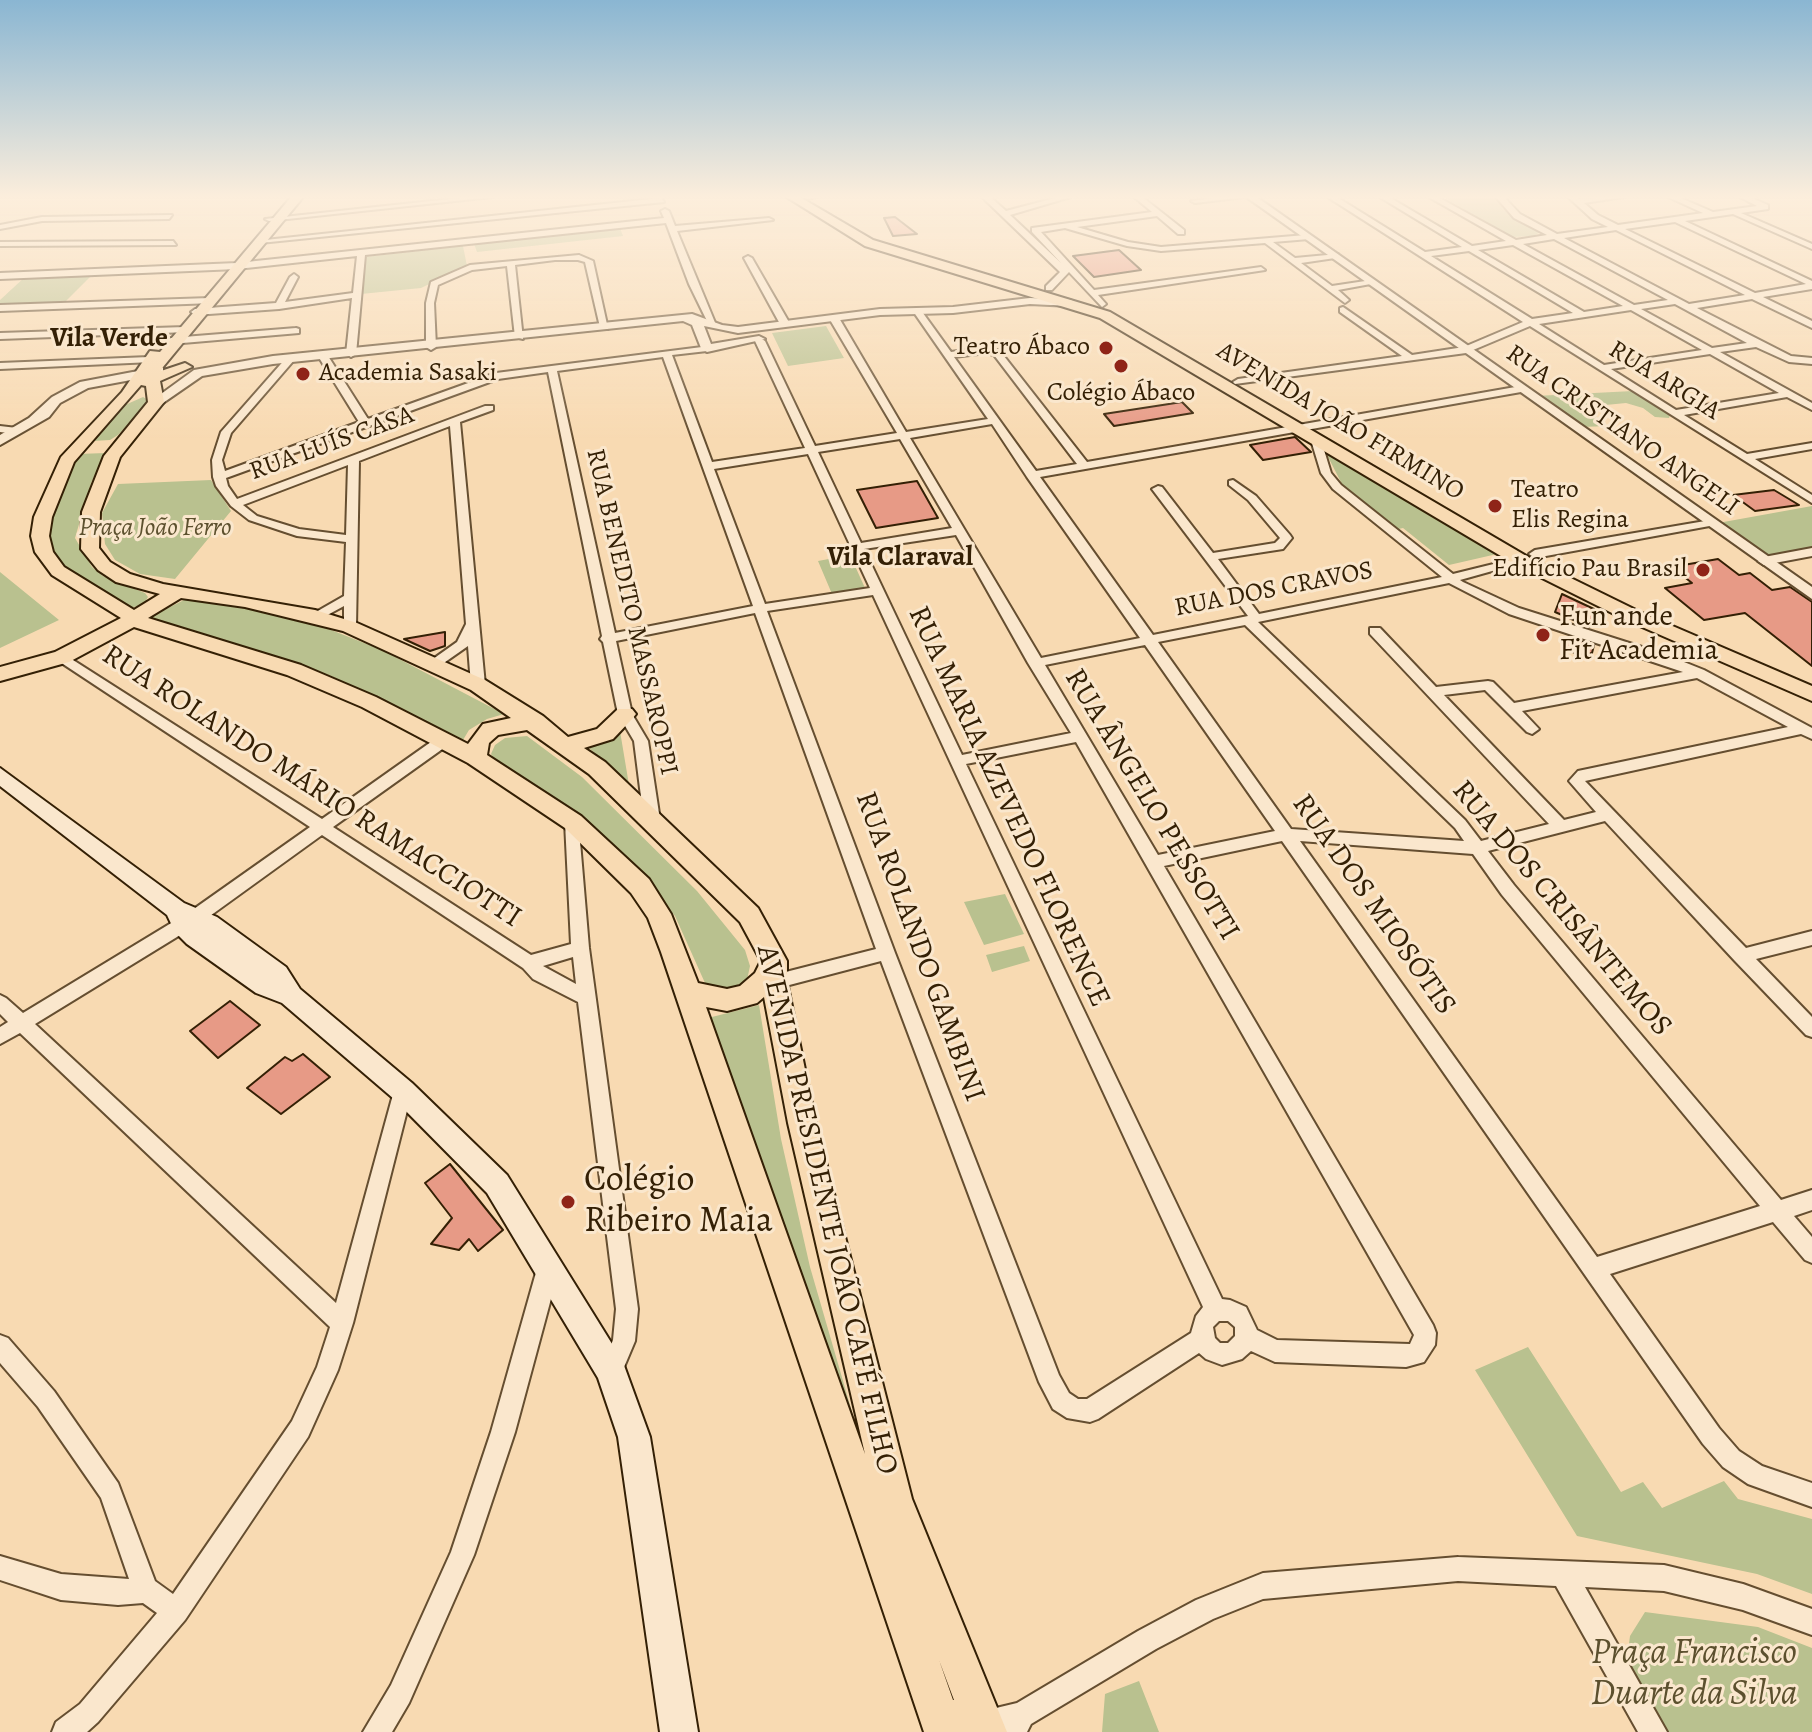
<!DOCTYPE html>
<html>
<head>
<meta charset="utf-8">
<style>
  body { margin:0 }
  canvas { display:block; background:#f8dab2 }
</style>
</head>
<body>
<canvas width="1812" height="1732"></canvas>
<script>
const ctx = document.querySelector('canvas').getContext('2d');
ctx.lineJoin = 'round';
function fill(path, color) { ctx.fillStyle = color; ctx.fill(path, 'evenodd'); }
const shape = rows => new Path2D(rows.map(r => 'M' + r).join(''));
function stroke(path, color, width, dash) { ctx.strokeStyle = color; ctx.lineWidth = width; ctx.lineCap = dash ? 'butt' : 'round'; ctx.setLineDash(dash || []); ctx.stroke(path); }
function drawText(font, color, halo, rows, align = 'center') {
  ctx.font = font + ' Alegreya,serif'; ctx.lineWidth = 6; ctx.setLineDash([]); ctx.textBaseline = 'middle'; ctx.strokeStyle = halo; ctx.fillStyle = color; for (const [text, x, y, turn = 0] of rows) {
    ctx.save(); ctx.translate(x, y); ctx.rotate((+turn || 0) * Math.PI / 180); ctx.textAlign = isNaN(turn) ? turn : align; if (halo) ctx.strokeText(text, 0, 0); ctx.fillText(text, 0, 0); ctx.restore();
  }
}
const green = shape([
  [1441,196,1494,196,1504,210,1541,232,1533,236,1513,237],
  [620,228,623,236,477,252,474,244],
  [463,246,467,266,421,288,361,294,365,257],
  [93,274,62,305,0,307,0,300,26,276],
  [826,326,844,358,788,366,772,333],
  [1633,391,1670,415,1669,418,1655,417,1643,408,1626,403,1585,407,1608,426,1581,427,1535,396],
  [143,397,150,401,118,435,110,440,93,441,125,405],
  [106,453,91,483,75,538,92,567,103,576,145,593,148,597,144,604,134,607,124,607,64,569,47,548,51,514,78,454],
  [1326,453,1497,554,1449,565,1403,528,1394,530,1365,507,1344,488],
  [211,480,231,511,175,579,140,574,115,560,105,544,102,513,118,484],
  [1812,506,1812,547,1764,556,1718,523],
  [850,555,865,588,832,594,818,561],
  [0,572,59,620,0,648],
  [188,598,207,599,321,626,382,650,504,714,487,719,469,730,463,740,331,676,281,658,148,622,152,616],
  [620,731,629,785,587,746,604,742],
  [527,736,582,777,697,891,745,950,750,966,747,980,732,988,716,990,705,983,675,916,631,862,586,824,495,761,491,754,495,745,505,738],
  [1005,894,1024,934,984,945,964,902],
  [1024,946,1030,961,992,972,986,955],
  [759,1005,781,1139,810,1267,883,1519,708,1018],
  [1528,1347,1621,1492,1643,1482,1662,1508,1724,1481,1738,1499,1812,1519,1812,1594,1757,1574,1577,1536,1475,1370],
  [1645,1612,1758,1627,1812,1648,1812,1732,1662,1732,1632,1681,1627,1658,1630,1636],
  [1139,1681,1159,1732,1102,1732,1105,1694]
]);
const building = shape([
  [895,217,917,234,893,236,884,218,895,217],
  [1119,250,1141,270,1094,277,1073,256,1119,250],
  [1182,402,1193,413,1114,426,1104,414,1182,402],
  [1295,437,1311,452,1263,460,1250,445,1295,437],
  [917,481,938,518,876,528,857,490,917,481],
  [1774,490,1799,505,1755,511,1733,495,1774,490],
  [1718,559,1739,575,1750,573,1772,590,1790,587,1812,602,1812,666,1745,613,1704,620,1665,588,1692,583,1672,567,1718,559],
  [1562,594,1596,610,1590,627,1555,612,1562,594],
  [445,632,445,646,430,651,404,639,445,632],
  [1568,637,1594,645,1592,653,1582,655,1566,650,1568,637],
  [230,1001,260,1025,218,1058,190,1031,230,1001],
  [303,1054,330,1077,281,1114,247,1088,285,1057,292,1061,303,1054],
  [450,1164,503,1230,478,1251,469,1239,459,1250,431,1244,452,1218,425,1183,450,1164]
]);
const minor = shape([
  [478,196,501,196,269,221,265,219,478,196],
  [804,196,820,196,807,199,804,196],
  [981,196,989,196,1006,211,1063,196,1074,196,1010,215,1061,263,1032,232,1032,228,1152,212,1133,196,1141,196,1184,230,1184,234,1178,234,1157,216,1077,227,1128,242,1161,247,1306,235,1309,239,1273,242,1295,258,1338,254,1335,258,1301,263,1332,286,1372,280,1376,283,1338,290,1349,300,1345,303,1265,243,1161,251,1127,246,1065,228,1041,232,1094,290,1261,267,1265,270,1098,295,1106,304,1102,307,1069,272,1052,290,1046,290,1046,286,1060,272,981,196],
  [1228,196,1253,196,1195,203,1191,201,1228,196],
  [1326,196,1335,196,1425,252,1462,247,1378,196,1387,196,1472,246,1506,241,1427,196,1436,196,1516,240,1547,235,1514,218,1495,196,1503,196,1520,214,1557,234,1608,227,1592,219,1567,196,1575,196,1579,199,1630,196,1584,203,1598,215,1618,225,1703,213,1666,196,1676,196,1713,212,1757,206,1738,196,1747,196,1768,205,1768,209,1741,213,1812,244,1812,249,1733,214,1685,221,1812,281,1812,289,1763,297,1812,321,1812,328,1752,299,1697,308,1791,356,1812,358,1812,364,1789,362,1756,347,1720,352,1812,403,1812,410,1787,397,1684,415,1747,454,1812,443,1812,449,1755,459,1812,495,1812,503,1530,326,1466,353,1235,384,1233,382,1238,379,1402,356,1340,312,1340,308,1343,307,1412,355,1464,347,1523,322,1326,196],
  [1675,222,1806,284,1755,293,1625,229,1675,222],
  [1616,230,1745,295,1689,304,1564,238,1616,230],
  [1554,239,1668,300,1634,305,1523,244,1554,239],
  [1513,245,1623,306,1584,312,1478,250,1513,245],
  [1469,251,1573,313,1532,319,1431,256,1469,251],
  [1675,304,1747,343,1712,348,1641,309,1675,304],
  [1631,310,1702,350,1604,365,1539,324,1631,310],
  [1710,354,1779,393,1676,410,1611,369,1710,354],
  [661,198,664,202,260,243,256,241,661,198],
  [665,209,669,211,675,226,769,218,773,220,677,231,716,325,708,323,689,284,666,223,365,255,356,354,351,357,346,354,352,298,279,309,195,315,191,312,195,309,276,303,290,277,294,274,298,277,285,302,353,293,357,256,237,269,0,279,0,273,237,263,664,218,661,211,665,209],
  [172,215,169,219,42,221,0,229,0,225,42,217,172,215],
  [173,241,176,245,0,246,0,242,173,241],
  [579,255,593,261,608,329,600,327,585,262,578,260,555,260,515,265,523,339,515,337,507,266,472,270,438,285,434,303,436,347,431,350,426,347,426,303,431,282,470,265,579,255],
  [748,256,752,258,790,324,788,326,780,324,744,258,748,256],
  [210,298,214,301,213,303,0,311,0,305,210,298],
  [917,308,920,309,951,352,986,347,1000,351,1087,462,1521,386,1526,389,1521,392,1040,477,1153,635,1248,616,1152,489,1158,486,1162,487,1213,553,1275,543,1280,538,1248,500,1229,485,1229,481,1233,480,1256,496,1290,535,1292,538,1283,549,1218,559,1259,614,1442,577,1333,489,1321,473,1311,440,1316,437,1321,440,1331,473,1341,485,1453,574,1522,557,1528,561,1460,580,1463,582,1519,608,1664,654,1704,670,1812,728,1812,739,1801,734,1585,781,1746,948,1812,931,1812,945,1756,959,1812,1017,1812,1037,1806,1035,1735,961,1605,821,1488,851,1514,885,1781,1200,1812,1190,1812,1210,1794,1216,1812,1237,1812,1263,1805,1260,1773,1222,1610,1274,1719,1428,1739,1451,1762,1466,1812,1483,1812,1507,1748,1484,1723,1467,1703,1444,1282,841,1164,866,1433,1325,1436,1333,1435,1345,1424,1362,1406,1367,1275,1362,1251,1351,1242,1359,1222,1365,1206,1359,1199,1353,1098,1419,1090,1422,1067,1418,1053,1409,1039,1382,881,961,774,989,768,987,765,982,768,977,774,975,876,949,755,613,616,641,632,714,648,741,660,820,652,826,644,820,634,741,618,714,603,642,600,639,602,636,548,372,498,379,226,478,228,486,237,499,485,406,493,406,493,410,460,422,485,685,483,688,473,688,471,685,468,646,438,667,433,668,426,664,457,642,466,624,450,426,359,461,356,627,350,631,344,627,344,606,320,619,310,619,309,616,344,596,346,542,297,536,249,520,231,506,216,486,213,477,212,460,221,432,287,357,295,359,231,433,222,460,225,471,359,422,318,356,323,353,328,356,368,419,496,373,710,346,712,348,707,351,672,355,712,462,805,448,755,341,760,338,765,341,815,446,897,433,829,318,834,315,839,318,906,432,988,419,913,311,917,308],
  [986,353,994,355,1077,464,1036,471,954,357,986,353],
  [663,357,753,606,615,633,557,371,663,357],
  [992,424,1027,477,1140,638,1041,658,910,438,992,424],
  [900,439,952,528,861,543,818,452,900,439],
  [808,454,870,588,765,604,714,469,808,454],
  [348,465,346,535,299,529,257,516,243,505,348,465],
  [956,535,1028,663,1071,733,962,755,864,549,956,535],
  [1449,583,1509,614,1683,672,1514,703,1493,682,1488,681,1436,687,1380,628,1370,628,1370,634,1549,824,1481,841,1465,820,1258,622,1449,583],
  [873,595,1203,1307,1196,1316,1191,1333,1087,1399,1078,1399,1069,1393,1059,1375,895,953,767,611,873,595],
  [1245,625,1455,828,1464,841,1291,829,1158,642,1245,625],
  [1145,645,1275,831,1158,855,1045,665,1145,645],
  [1697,678,1788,727,1578,771,1569,781,1596,812,1564,820,1444,695,1485,690,1527,732,1532,734,1539,729,1522,711,1697,678],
  [1076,742,1414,1335,1410,1344,1277,1340,1257,1330,1246,1307,1230,1300,1222,1299,966,764,1076,742],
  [1300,841,1473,854,1502,895,1760,1206,1597,1257,1300,841],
  [1219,1321,1228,1321,1235,1327,1235,1336,1228,1343,1220,1343,1215,1338,1213,1327,1219,1321],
  [185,327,188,328,188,332,0,339,0,333,185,327],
  [296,328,299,329,299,333,171,344,166,341,171,338,296,328],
  [149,357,152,358,152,362,0,369,0,363,149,357],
  [0,426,17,428,22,431,17,434,0,432,0,426],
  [1711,520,1715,521,1715,525,1535,558,1529,554,1535,550,1711,520],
  [1812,548,1812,556,1764,565,1758,561,1764,557,1812,548],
  [62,653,322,819,438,737,448,737,450,741,448,745,333,827,531,955,571,944,565,822,573,816,578,818,589,948,638,1309,635,1341,619,1379,611,1382,603,1379,600,1371,613,1340,616,1309,578,1002,533,979,523,968,322,835,203,921,35,1024,336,1303,394,1091,396,1085,403,1082,410,1085,412,1091,353,1323,338,1370,308,1437,185,1620,98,1722,87,1732,52,1732,56,1722,80,1704,157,1613,143,1603,118,1605,61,1600,0,1580,0,1556,61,1574,129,1579,101,1498,38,1407,0,1363,0,1335,8,1338,54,1391,118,1483,155,1581,173,1594,292,1421,317,1367,330,1327,20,1033,0,1044,0,1027,8,1022,0,1014,0,995,6,998,23,1013,191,911,310,827,57,660,57,654,62,653],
  [573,957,576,984,543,966,573,957],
  [548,1258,555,1262,559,1269,515,1432,474,1555,409,1703,392,1732,363,1732,391,1685,451,1552,491,1432,537,1269,541,1262,548,1258],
  [1458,1557,1664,1565,1743,1584,1812,1609,1812,1635,1743,1610,1664,1591,1585,1587,1667,1732,1638,1732,1556,1586,1458,1581,1263,1599,1213,1619,1156,1649,1031,1724,1027,1732,971,1732,968,1724,971,1714,1017,1703,1138,1631,1196,1600,1263,1573,1458,1557]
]);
const tertiary = shape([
  [1245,196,1255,196,1812,587,1812,599,1245,196],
  [1030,298,1070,300,1076,303,1070,306,1030,304,953,313,880,315,738,333,704,326,711,344,759,336,765,339,707,352,701,348,692,325,683,321,273,364,202,376,160,405,150,402,194,370,273,356,692,314,722,325,738,327,880,309,953,307,1030,298],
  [159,367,163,368,163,374,88,388,60,403,49,417,0,445,0,435,29,418,52,397,80,382,159,367]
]);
const secondary = shape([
  [0,768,184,903,217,917,286,967,300,989,412,1083,507,1175,622,1360,650,1437,698,1732,660,1732,618,1437,598,1378,487,1193,394,1099,282,1003,256,993,187,944,175,932,167,915,0,786,0,768]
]);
const primary = shape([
  [292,196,304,196,163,367,161,371,185,363,192,367,160,381,164,402,120,457,100,512,99,548,110,562,130,574,163,584,315,610,357,623,485,680,543,716,568,737,597,729,618,709,632,709,636,714,632,719,613,739,584,748,605,762,758,908,787,961,787,982,816,1123,912,1499,1007,1732,924,1732,661,952,648,918,631,893,565,828,468,763,362,707,287,675,134,627,69,662,0,681,0,667,55,652,121,618,52,575,35,552,31,536,34,517,61,457,122,392,150,351,160,352,292,196],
  [141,385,146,386,148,402,104,456,82,512,81,549,98,570,116,582,160,594,134,610,64,567,53,552,49,536,52,517,74,462,141,385],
  [181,598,245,607,343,631,471,690,511,718,483,724,468,744,376,697,301,665,148,618,181,598],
  [527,730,589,774,740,922,761,961,755,973,740,986,727,989,698,983,671,914,649,879,581,816,487,755,489,743,498,735,527,730],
  [764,997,788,1123,865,1454,706,1007,727,1011,757,1003,764,997],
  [939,1660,954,1700,953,1700,939,1660],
  [785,196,798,196,873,240,1110,312,1528,557,1640,612,1812,686,1812,701,1626,620,1516,565,1100,318,865,246,785,196]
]);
const markers = [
  [1106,348,8,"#8f2418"],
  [1121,366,8,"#8f2418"],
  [303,374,8,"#8f2418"],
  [1495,506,8,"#8f2418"],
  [1703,570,8,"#8f2418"],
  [1543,635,8,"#8f2418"],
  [568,1202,8,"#8f2418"]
];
const farPoinames = [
  ["Teatro Ábaco",1090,348],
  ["Academia Sasaki",319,374,"left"],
  ["Colégio Ábaco",1121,394,"center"],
  ["Teatro",1511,491,"left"],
  ["Elis Regina",1511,521,"left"],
  ["Edifício Pau Brasil",1687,570]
];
const farStreetnames = [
  ["RUA ARGIA",1664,381,32],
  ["AVENIDA JOÃO FIRMINO",1340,422,31],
  ["RUA CRISTIANO ANGELI",1622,431,35],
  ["RUA LUÍS CASA",332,444,-20],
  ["RUA DOS CRAVOS",1274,590,-11],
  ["RUA BENEDITO MASSAROPPI",631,612,77]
];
const farParknames = [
  ["Praça João Ferro",155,529]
];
const farQuarternames = [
  ["Vila Verde",109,339],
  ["Vila Claraval",900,558]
];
const poiNames = [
  ["Fun ande",1559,618],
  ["Fit Academia",1559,652]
];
const streetNames = [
  ["RUA ROLANDO MÁRIO RAMACCIOTTI",311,787,33],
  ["RUA ÂNGELO PESSOTTI",1151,805,59],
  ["RUA MARIA AZEVEDO FLORENCE",1008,807,65],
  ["RUA DOS MIOSÓTIS",1373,905,55],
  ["RUA DOS CRISÂNTEMOS",1561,909,50],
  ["RUA ROLANDO GAMBINI",919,947,70],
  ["AVENIDA PRESIDENTE JOÃO CAFÉ FILHO",826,1210,77]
];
const nearPoinames = [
  ["Colégio",584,1181],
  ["Ribeiro Maia",584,1222]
];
const nearParknames = [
  ["Praça Francisco",1694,1654],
  ["Duarte da Silva",1694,1695]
];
fill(green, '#b9c18f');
fill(building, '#e79a86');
stroke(building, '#342005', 2);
stroke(minor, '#654e30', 4);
stroke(tertiary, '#654e30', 4);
stroke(secondary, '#342005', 4);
stroke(primary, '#342005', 4);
fill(minor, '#fae7cd');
fill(tertiary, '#fae7cd');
fill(secondary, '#fae7cd');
fill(primary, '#f8dab2');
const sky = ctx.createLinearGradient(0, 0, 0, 438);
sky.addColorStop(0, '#8ab6d2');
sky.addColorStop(0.45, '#fceedc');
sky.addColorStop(1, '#fceedc00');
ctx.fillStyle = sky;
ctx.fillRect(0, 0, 1812, 438);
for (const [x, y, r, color] of markers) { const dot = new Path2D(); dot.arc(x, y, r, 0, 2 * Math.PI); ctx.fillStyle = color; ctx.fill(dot); stroke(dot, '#fae7cd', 3); }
drawText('26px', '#342005', '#fae7cd', farPoinames, 'right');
drawText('26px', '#342005', '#fae7cd', farStreetnames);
drawText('italic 26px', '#5c502e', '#fae7cd', farParknames);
drawText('bold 28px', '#342005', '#fae7cd', farQuarternames);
drawText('30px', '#342005', '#fae7cd', poiNames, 'left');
drawText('30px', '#342005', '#fae7cd', streetNames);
drawText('36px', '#342005', '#fae7cd', nearPoinames, 'left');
drawText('italic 36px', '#5c502e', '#fae7cd', nearParknames);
</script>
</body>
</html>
